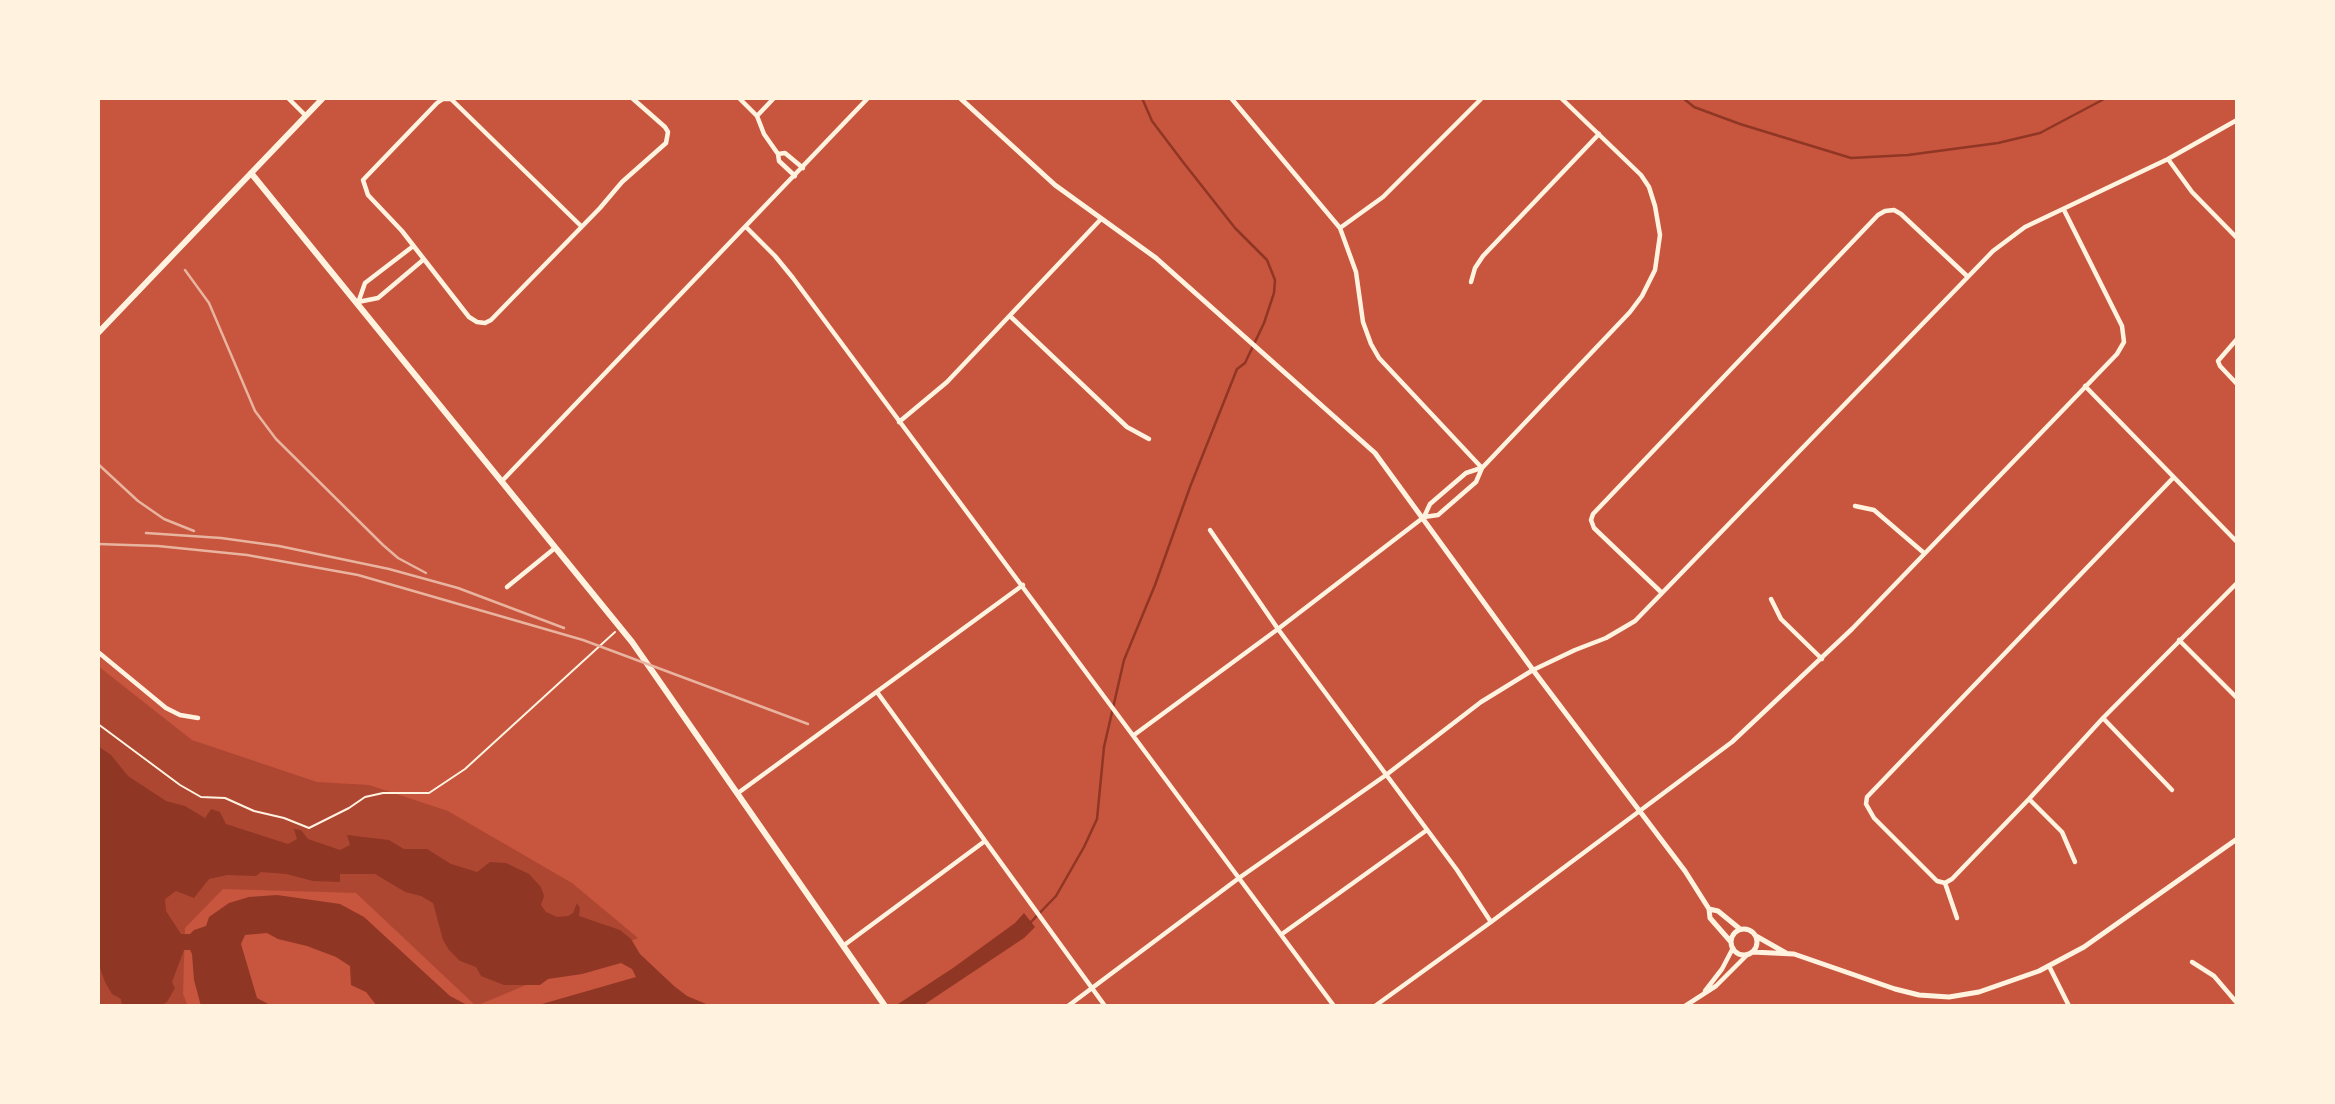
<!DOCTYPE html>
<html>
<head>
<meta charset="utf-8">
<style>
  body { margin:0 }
  #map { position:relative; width:2335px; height:1104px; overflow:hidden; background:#c8553d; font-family:"Sofia Sans Condensed",sans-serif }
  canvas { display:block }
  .frame { position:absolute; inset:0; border:100px solid #fff3e0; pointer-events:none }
</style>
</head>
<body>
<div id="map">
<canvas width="2335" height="1104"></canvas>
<div class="frame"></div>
</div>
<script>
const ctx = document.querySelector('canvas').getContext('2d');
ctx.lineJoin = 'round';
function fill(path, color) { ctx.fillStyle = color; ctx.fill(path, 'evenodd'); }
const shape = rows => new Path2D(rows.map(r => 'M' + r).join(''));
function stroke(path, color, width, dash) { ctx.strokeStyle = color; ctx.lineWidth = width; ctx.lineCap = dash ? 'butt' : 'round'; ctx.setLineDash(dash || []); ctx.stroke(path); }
const green = shape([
  [98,666,192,740,317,782,369,785,448,811,572,883,638,938,476,1006,356,893,223,889,185,928,183,994,188,1006,98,1006]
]);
const water = shape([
  [98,746,111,755,128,776,166,801,185,806,205,818,211,809,220,812,226,824,288,844,297,839,294,829,301,830,308,839,340,850,350,845,347,835,389,840,404,849,427,849,451,864,477,872,490,862,506,863,529,874,541,887,544,896,541,905,546,912,557,917,568,916,573,913,577,903,580,908,579,916,620,930,631,939,640,954,674,986,687,996,711,1006,545,1006,542,1004,636,977,632,969,621,963,582,974,548,979,540,985,504,985,481,976,476,967,460,961,449,950,443,940,433,903,421,896,405,892,375,874,340,874,340,882,313,881,286,874,261,872,256,876,227,875,209,879,194,898,176,891,165,899,166,911,181,934,190,934,194,930,206,926,209,917,229,903,249,897,277,895,340,904,364,917,450,996,469,1006,377,1006,366,992,351,985,350,966,336,957,307,946,278,939,267,933,245,935,241,944,257,998,272,1006,201,1006,194,980,192,954,190,950,184,950,172,982,175,988,167,1002,160,1006,122,1006,121,999,112,994,105,982,98,962],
  [1024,913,1035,927,1024,938,922,1006,895,1006,953,968,1015,923]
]);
const stream = shape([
  [1683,98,1694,107,1740,124,1851,158,1908,155,1998,143,2040,133,2106,98],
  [1030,923,1056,896,1084,847,1097,819,1104,747,1124,660,1155,585,1190,487,1237,369,1245,363,1264,323,1274,293,1275,280,1267,260,1235,228,1183,162,1152,121,1142,98]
]);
const path = shape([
  [98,724,180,785,201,797,225,798,254,811,284,818,309,828,349,808,365,797,383,793,429,793,465,769,615,632]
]);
const minor = shape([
  [288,98,306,116],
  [739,98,757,116,764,134,778,154,779,161,795,176],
  [1231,98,1340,228,1356,272,1363,322,1371,344,1379,358,1482,468],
  [757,116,774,98],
  [778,154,785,153,803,168],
  [2168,159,2192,192,2237,238],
  [581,226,451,99,443,99,437,103,363,180,368,195,402,231,469,317,477,322,485,323,491,320,600,208,622,182,666,143,668,132,665,127,632,98],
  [746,227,775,256,793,278,1334,1006],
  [1340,228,1383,197,1482,98],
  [1471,282,1475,268,1483,256,1599,134],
  [358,302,378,298,423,260],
  [358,303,365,283,412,247],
  [1010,316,1127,427,1149,439],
  [2237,339,2218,361,2220,366,2237,384],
  [2085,386,2237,542],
  [899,422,947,382,1101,219],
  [502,481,868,98],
  [1855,506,1874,510,1924,553],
  [1424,517,1430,504,1466,473,1481,468],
  [1210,530,1278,629,1457,870,1491,922],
  [507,587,555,548],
  [1662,593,1594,528,1591,520,1593,514,1878,215,1885,211,1894,210,1901,214,1967,276],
  [1771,599,1781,619,1822,659],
  [2179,640,2237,698],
  [98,652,166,708,180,715,198,718],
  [877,692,1105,1006],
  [2103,718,2172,790],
  [1134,735,1278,629,1424,517,1438,515,1476,482,1482,468,1630,312,1642,296,1655,270,1660,235,1655,206,1649,187,1641,175,1561,98],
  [738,793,1023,585],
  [2029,799,2062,832,2075,862],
  [1945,883,1937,881,1874,818,1866,804,1867,797,2173,478],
  [1945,883,1952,879,2029,799,2103,718,2237,583],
  [1945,883,1957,918],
  [1282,934,1427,830],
  [843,946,985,841],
  [2192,962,2214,976,2237,1003],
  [2049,966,2069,1006],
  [1705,991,1722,969,1733,948],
  [1068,1006,1239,878,1386,775,1481,702,1533,670,1575,650,1606,638,1635,621,1993,251,2025,227,2168,159,2237,120],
  [1375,1006,1491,922,1732,742,1852,629,2117,354,2124,342,2122,326,2064,210],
  [1685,1006,1716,986,1748,954]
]);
const tertiary = shape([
  [960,98,1055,185,1156,258,1375,453,1533,670,1685,871,1709,909,1710,918,1731,942],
  [1709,909,1718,911,1740,929],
  '1731 942a13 13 0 1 1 26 0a13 13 0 1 1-26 0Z',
  [1756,936,1786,953],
  [1752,952,1794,954,1895,989,1919,995,1949,997,1979,992,2039,971,2084,947,2237,839]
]);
const secondary = shape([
  [251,173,632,642,885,1006],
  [98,333,323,98]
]);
const rail = shape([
  [185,270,209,303,255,411,276,439,383,545,398,558,426,573],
  [98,464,138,501,164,519,194,531],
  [146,533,221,538,279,546,389,569,458,588,564,628],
  [98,544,158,546,247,555,358,575,583,640,808,724]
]);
fill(green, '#ae4732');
fill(water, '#8f3625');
stroke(stream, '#8f3625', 2.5);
stroke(path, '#fff3e0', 2);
stroke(minor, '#fff3e0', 4.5);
stroke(tertiary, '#fff3e0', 5);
stroke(secondary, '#fff3e0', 6);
stroke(rail, '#e9b49f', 2.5);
</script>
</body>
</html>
